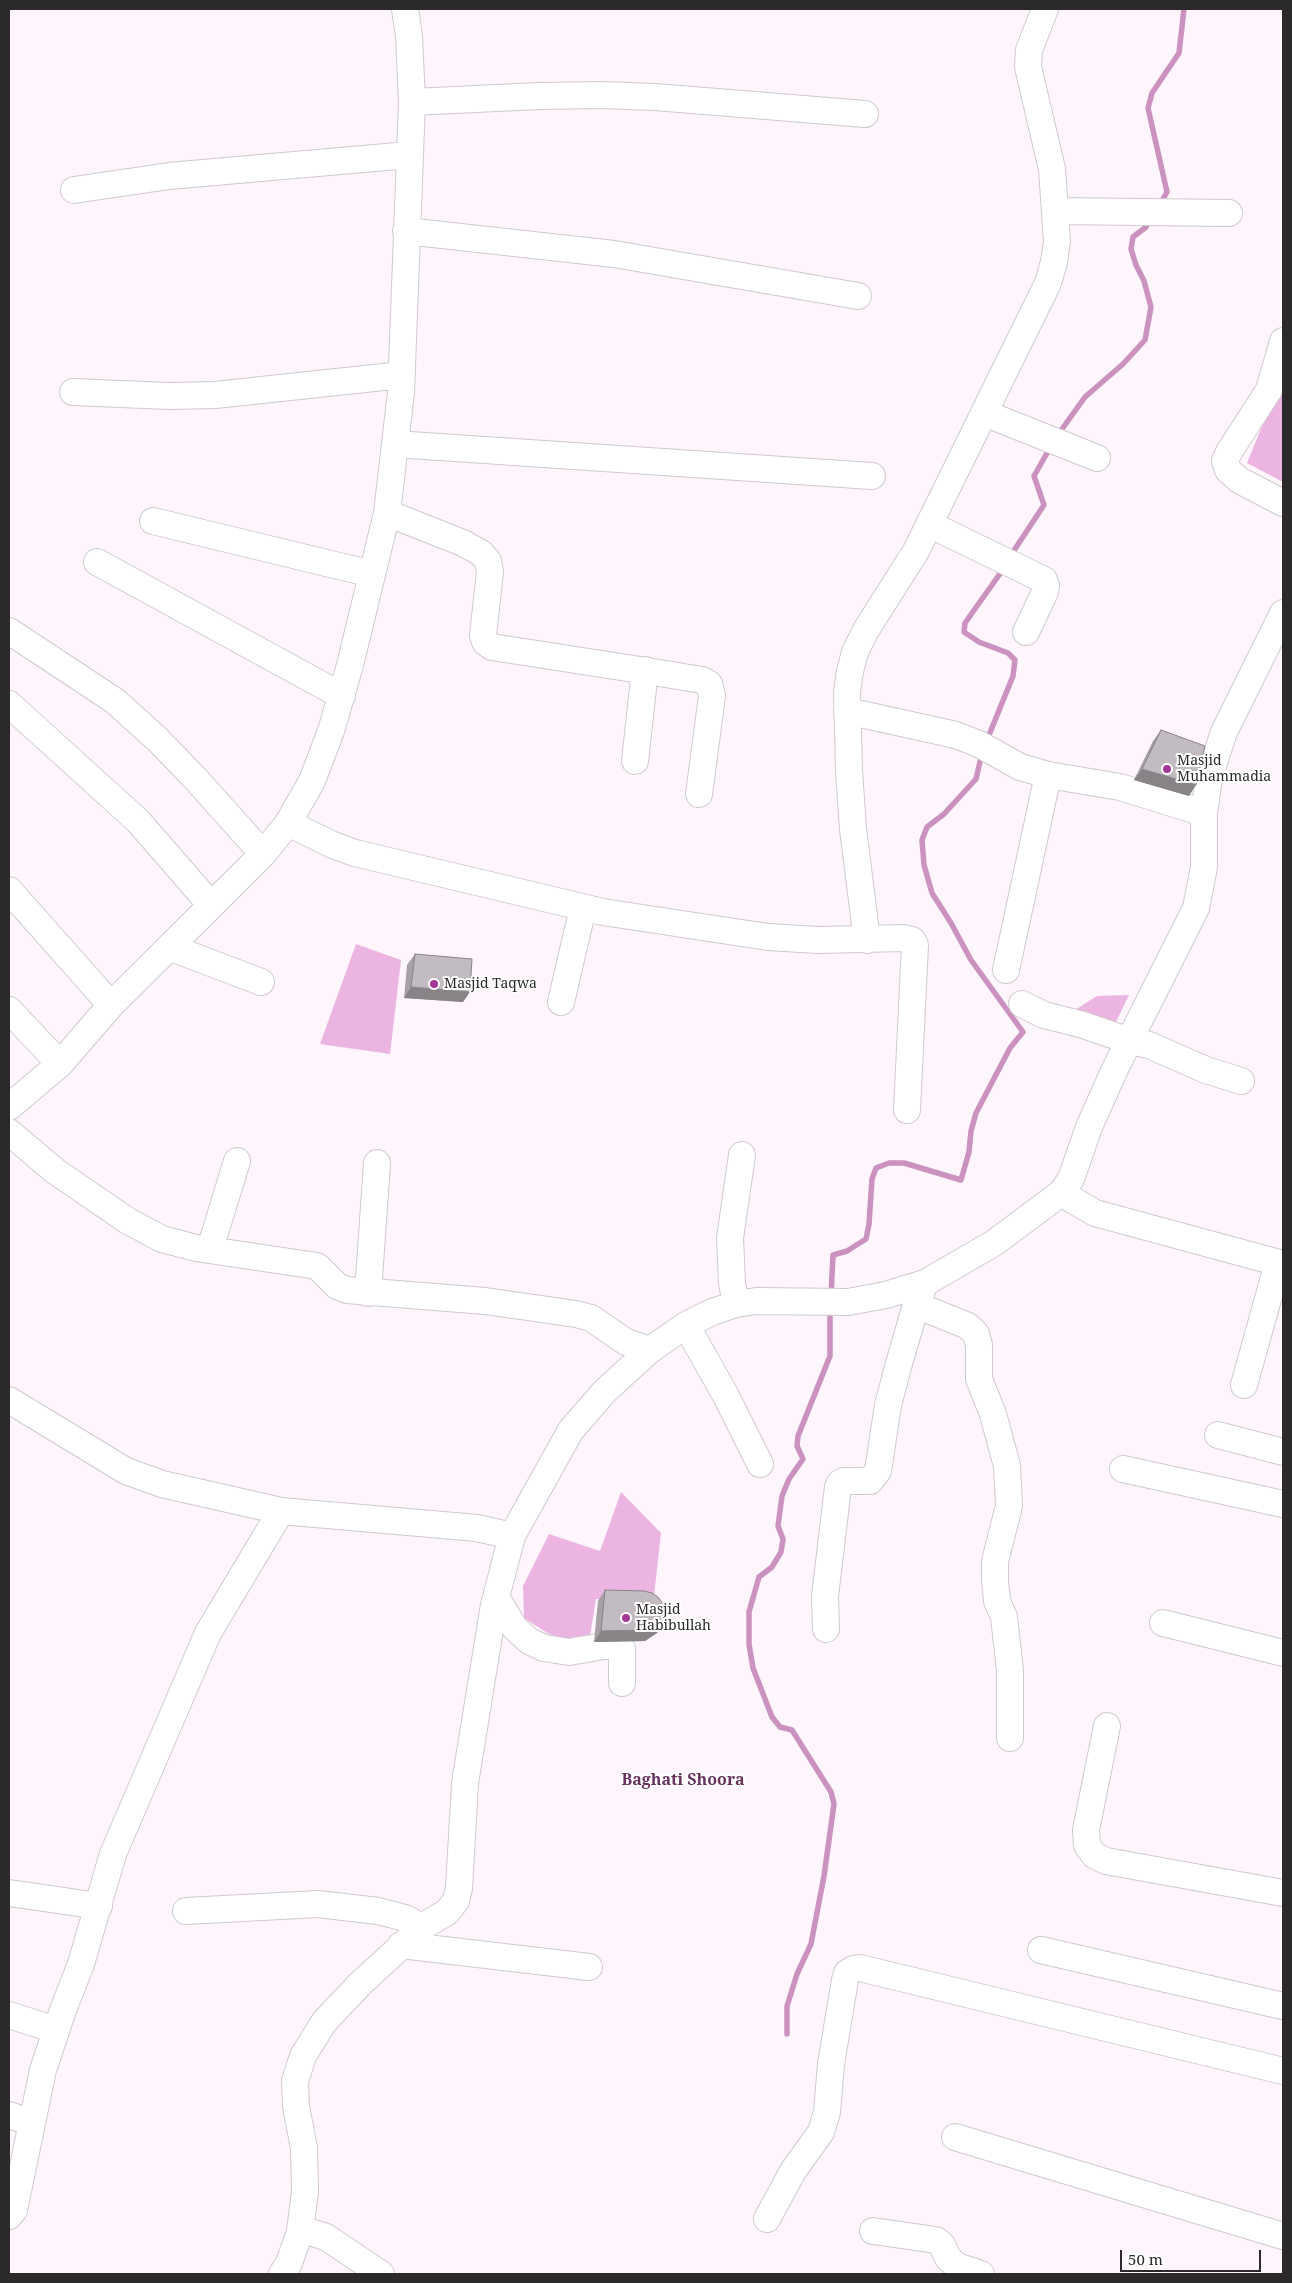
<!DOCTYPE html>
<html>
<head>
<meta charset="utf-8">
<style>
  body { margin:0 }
  #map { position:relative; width:1292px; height:2283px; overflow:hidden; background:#fef6fc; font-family:"Noto Serif",serif }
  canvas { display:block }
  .frame { position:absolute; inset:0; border:10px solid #2c292b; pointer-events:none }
  .scale { position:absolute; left:1120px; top:2250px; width:141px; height:22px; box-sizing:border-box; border:2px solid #2c292b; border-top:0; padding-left:6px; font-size:15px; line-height:18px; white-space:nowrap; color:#2c292b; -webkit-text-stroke:4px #fff; paint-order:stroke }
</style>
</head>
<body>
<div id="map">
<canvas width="1292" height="2283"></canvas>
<div class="frame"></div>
<div class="scale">50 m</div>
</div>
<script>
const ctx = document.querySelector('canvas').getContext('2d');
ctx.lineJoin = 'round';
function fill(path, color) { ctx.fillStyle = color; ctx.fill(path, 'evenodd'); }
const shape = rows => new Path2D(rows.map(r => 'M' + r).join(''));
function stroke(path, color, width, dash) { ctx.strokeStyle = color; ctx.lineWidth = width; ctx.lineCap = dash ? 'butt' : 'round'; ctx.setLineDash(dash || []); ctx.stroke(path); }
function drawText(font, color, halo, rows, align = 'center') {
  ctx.font = font + ' "Noto Serif",serif'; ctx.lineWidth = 4; ctx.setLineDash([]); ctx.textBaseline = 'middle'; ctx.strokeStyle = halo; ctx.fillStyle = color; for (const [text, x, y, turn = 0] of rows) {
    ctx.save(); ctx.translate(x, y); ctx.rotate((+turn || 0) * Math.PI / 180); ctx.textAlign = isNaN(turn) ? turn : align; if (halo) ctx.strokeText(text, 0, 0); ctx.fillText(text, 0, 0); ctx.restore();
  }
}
const green = shape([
  [1283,375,1283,482,1247,463],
  [356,944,401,960,390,1054,320,1044],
  [1129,995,1115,1024,1067,1015,1097,996],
  [621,1492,661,1533,653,1605,627,1599,596,1599,589,1642,575,1642,549,1634,524,1618,523,1586,549,1534,600,1551]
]);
const stream = shape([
  [1159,206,1167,192,1148,108,1152,93,1179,53,1184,9],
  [1057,436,1085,397,1123,364,1145,340,1151,307,1144,281,1136,265,1131,249,1133,237,1146,227,1150,220],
  [1011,555,1044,505,1034,476,1051,446],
  [987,740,1013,676,1015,660,1008,653,979,642,964,632,965,623,1004,568],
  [831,1296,833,1255,847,1251,866,1239,869,1224,872,1179,876,1168,889,1163,904,1163,961,1180,969,1152,971,1131,976,1113,1010,1048,1023,1032,971,960,951,923,932,893,924,865,922,840,927,827,944,814,976,779,982,753],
  [787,2034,787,2006,797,1974,811,1944,824,1876,834,1804,831,1792,792,1730,780,1727,772,1717,753,1668,749,1644,749,1612,759,1577,772,1567,781,1552,783,1539,778,1526,782,1496,789,1479,803,1459,797,1446,798,1436,830,1356,830,1308]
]);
const minor = shape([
  [412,102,539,96,601,95,655,97,865,114],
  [74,190,169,176,409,155],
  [1055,211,1229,213],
  [406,231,614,254,858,296],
  [1283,341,1269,390,1229,452,1225,461,1228,470,1239,480,1283,503],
  [73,392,169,396,215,395,402,375],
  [984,413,1097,458],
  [395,444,872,476],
  [387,513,463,543,481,553,488,561,490,572,483,635,485,642,492,647,653,672,702,680,709,684,712,696,699,794],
  [153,521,372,574],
  [929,524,1044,580,1046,586,1045,592,1026,632],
  [97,562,342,696],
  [9,631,115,701,157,739,193,776,263,854],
  [9,704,138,821,211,905],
  [847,711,956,735,979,744,1020,767,1048,775,1120,787,1204,813],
  [635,761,645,670],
  [288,823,333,845,355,853,603,912,768,937,818,940,904,938,912,940,915,945,907,1110],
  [9,890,111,1005],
  [867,940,853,829,849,770,847,692,850,671,855,652,866,630,916,551,1048,283,1054,262,1057,241,1052,169,1028,67,1029,50,1045,9],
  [169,947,261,982],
  [1006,970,1048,775],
  [561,1002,583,908],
  [1022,1004,1044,1015,1080,1024,1130,1041,1149,1045,1206,1070,1241,1081],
  [9,1010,60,1064],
  [9,1107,60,1064,111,1005,263,854,288,823,312,781,331,731,350,665,387,513,401,392,412,102,409,36,405,9],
  [9,1132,55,1171,128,1221,162,1239,196,1248,317,1266,337,1286,347,1290,485,1301,576,1314,591,1318,626,1342,650,1350],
  [1061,1193,1095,1213,1283,1264],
  [210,1249,237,1161],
  [368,1293,377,1163],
  [736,1304,732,1283,730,1238,742,1155],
  [916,1305,968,1326,976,1334,979,1345,979,1379,993,1414,1007,1466,1009,1506,995,1561,995,1581,997,1601,1004,1617,1010,1670,1010,1738],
  [686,1325,726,1396,760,1464],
  [1244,1385,1278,1263],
  [9,1400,126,1471,162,1484,281,1511,477,1528,512,1536],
  [1218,1435,1283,1452],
  [1123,1469,1283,1504],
  [496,1597,514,1627,529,1641,544,1648,569,1652,603,1646,616,1646,622,1649,622,1683],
  [1163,1623,1283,1653],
  [826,1629,825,1596,838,1487,840,1483,844,1481,870,1481,878,1471,888,1405,898,1367,916,1305,923,1288],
  [1107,1726,1086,1830,1087,1845,1094,1855,1106,1861,1283,1893],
  [9,1893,99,1906],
  [186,1911,318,1904,378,1911,405,1918,422,1927],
  [401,1945,589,1967],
  [1041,1950,1283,2006],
  [9,2015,56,2030],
  [9,2115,32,2123],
  [955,2137,1283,2236],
  [9,2216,14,2210,43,2070,63,2010,81,1964,113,1854,208,1633,281,1511],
  [767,2219,793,2171,821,2132,827,2112,831,2064,845,1980,847,1973,853,1969,860,1968,1283,2071],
  [300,2229,326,2237,381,2274],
  [873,2231,936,2240,942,2245,948,2258,957,2266,981,2274],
  [282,2274,289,2263,300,2232,305,2191,304,2148,296,2106,295,2081,303,2056,324,2022,360,1984,422,1927,447,1912,456,1901,459,1888,465,1783,494,1605,512,1536,571,1430,605,1391,650,1350,686,1325,712,1312,736,1304,756,1301,848,1302,886,1295,925,1283,994,1243,1061,1193,1071,1179,1089,1127,1115,1069,1196,908,1204,867,1204,813,1209,778,1224,732,1283,613]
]);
const wall = shape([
  [1161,730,1189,796,1134,780,1153,741],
  [415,954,463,1002,404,998,407,965],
  [605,1590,664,1622,657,1633,645,1641,594,1642,598,1601]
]);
const shadedWall = shape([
  [1142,769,1196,785,1189,796,1134,780],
  [411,987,470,992,463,1002,404,998],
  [664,1622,657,1633,645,1641,594,1642,601,1631]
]);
const building = shape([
  [1161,730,1205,746,1196,785,1142,769,1161,730],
  [415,954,472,959,470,992,411,987,415,954],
  [605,1590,644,1591,652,1593,658,1597,663,1604,664,1622,653,1630,601,1631,605,1590]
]);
const markers = [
  [1167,769,5,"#a43695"],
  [434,984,5,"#a43695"],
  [626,1618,5,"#a43695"]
];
const poiNames = [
  ["Masjid",1177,761],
  ["Muhammadia",1177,777],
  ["Masjid Taqwa",444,984],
  ["Masjid",636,1610],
  ["Habibullah",636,1626]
];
const quarterNames = [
  ["Baghati Shoora",683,1780]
];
fill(green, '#ecb5e1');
stroke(stream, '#cb91bf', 5.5);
stroke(minor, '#d0c9ce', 28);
stroke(minor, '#fff', 26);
fill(wall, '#a7a1a6');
fill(shadedWall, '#888387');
fill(building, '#c2bbc1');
stroke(building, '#888387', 1);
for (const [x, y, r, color] of markers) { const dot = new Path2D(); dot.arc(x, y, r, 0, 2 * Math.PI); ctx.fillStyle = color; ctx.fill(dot); stroke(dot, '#fff', 2); }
drawText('14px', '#2c292b', '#fff', poiNames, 'left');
drawText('bold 16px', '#68315e', '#fff', quarterNames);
</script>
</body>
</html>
